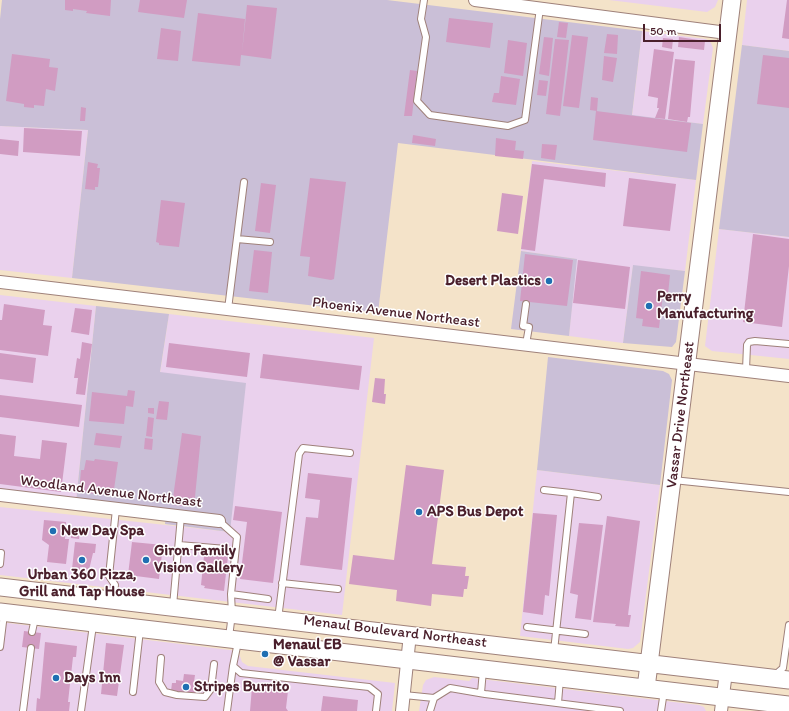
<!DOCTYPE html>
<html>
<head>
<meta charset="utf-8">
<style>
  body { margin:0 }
  #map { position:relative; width:789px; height:711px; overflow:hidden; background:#f4e3c9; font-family:Itim,sans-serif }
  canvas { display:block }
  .scale { position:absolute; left:643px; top:24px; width:78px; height:18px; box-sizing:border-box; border:2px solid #4a1f2b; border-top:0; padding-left:5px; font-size:12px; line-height:14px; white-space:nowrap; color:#4a1f2b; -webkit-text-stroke:3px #fff; paint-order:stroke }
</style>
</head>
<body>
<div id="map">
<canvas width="789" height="711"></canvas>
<div class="scale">50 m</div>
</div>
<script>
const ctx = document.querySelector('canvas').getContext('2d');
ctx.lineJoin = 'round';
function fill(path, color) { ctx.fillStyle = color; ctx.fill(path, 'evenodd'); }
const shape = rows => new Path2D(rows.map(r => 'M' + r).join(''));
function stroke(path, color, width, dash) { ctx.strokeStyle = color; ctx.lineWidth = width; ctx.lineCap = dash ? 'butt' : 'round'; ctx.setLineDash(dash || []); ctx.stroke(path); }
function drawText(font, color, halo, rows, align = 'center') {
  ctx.font = font + ' Itim,sans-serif'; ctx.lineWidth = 3; ctx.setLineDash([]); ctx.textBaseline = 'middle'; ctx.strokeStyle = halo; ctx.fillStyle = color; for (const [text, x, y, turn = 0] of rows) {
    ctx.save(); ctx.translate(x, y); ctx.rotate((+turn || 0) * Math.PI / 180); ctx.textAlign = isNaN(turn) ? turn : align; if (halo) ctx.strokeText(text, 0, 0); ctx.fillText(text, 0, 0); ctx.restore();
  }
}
const built = shape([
  [609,0,718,0,715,7,707,12],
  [747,0,789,0,789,51,742,45],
  [642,31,706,39,711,43,713,48,703,124,632,116],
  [0,126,88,130,72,278,0,270],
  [532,161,696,180,685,271,633,266,623,343,569,336,576,259,521,251],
  [719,229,789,237,789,359,712,351,705,346],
  [0,295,96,306,76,502,0,494],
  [169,314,374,338,342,615,0,575,0,507,230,532,160,373],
  [537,470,660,485,640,642,633,648,628,649,520,636],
  [0,622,238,651,242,662,248,666,395,683,392,711,0,711],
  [434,677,469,681,472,678,699,705,704,707,706,711,419,711,423,685,426,680]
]);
const industrial = shape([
  [2,0,387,0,642,31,632,115,703,124,696,180,398,143,378,313,72,278,88,130,0,126,0,19],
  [742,45,789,51,789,237,719,229],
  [521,251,577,259,569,336,511,329],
  [633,265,685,271,676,342,672,347,623,343],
  [96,306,169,314,160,372,246,383,230,532,165,524,166,512,76,502],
  [548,357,663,371,669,374,672,380,660,485,537,470]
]);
const building = shape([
  [65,0,111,0,110,16,86,13,87,11,73,9,73,11,65,10],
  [140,0,187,0,184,18,138,12],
  [787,0,789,0,789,39,782,38],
  [247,5,277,8,271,59,241,55,240,66,192,61,198,13,245,19,242,53],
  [449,18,493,23,490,48,446,42],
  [559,22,568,23,566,38,557,37],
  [161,28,181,31,178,61,157,59],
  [607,34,618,35,617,54,604,53],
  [572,35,588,37,579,108,563,106],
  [544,37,553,38,549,76,539,74],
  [679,37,705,41,704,50,678,47],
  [663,38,673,39,672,49,662,47],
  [555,39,569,40,560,116,546,114],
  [508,40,527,43,523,76,504,73],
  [654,49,674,52,665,119,655,118,659,108,657,108,658,98,648,96],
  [12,54,50,59,49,67,58,68,55,91,46,89,44,106,34,105,34,108,24,107,24,104,6,101],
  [763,55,789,58,789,108,757,104],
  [604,56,617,58,613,82,602,80],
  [675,59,695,61,690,117,688,117,687,122,668,119],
  [410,70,417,71,412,116,404,116],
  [501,76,520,79,516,105,492,102,494,93,499,93],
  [539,80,548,81,546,96,537,95],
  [591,97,598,98,597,111,590,110],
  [81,107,86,108,85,121,80,121],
  [596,111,691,123,687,152,593,140],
  [24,128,82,131,80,156,23,152],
  [413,135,436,139,435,146,412,143],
  [496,138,516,141,515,150,524,151,523,159,495,156],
  [0,139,19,141,18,156,0,154],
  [542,144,557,145,555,160,541,158],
  [88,162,98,164,97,168,100,168,98,187,95,187,95,190,85,189],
  [532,164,606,173,605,187,544,179,535,251,521,249],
  [310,178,346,182,334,279,331,280,308,276,310,257,300,256],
  [629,178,676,184,670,231,623,226],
  [261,183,276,185,270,233,255,231],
  [502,193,523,196,518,234,497,231],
  [161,200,185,203,179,247,159,245,159,243,156,242],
  [753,234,789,239,789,266,782,327,743,322],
  [254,250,272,252,268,293,249,291],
  [525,254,573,260,567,306,520,301],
  [578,260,630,267,625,309,573,303],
  [641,271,670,275,668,294,663,294,659,328,642,326,643,319,636,318],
  [4,304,45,310,43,325,52,326,48,356,0,350,0,320,2,320],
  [75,308,92,310,89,335,71,332],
  [82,342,92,344,85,395,76,394,78,378,74,378,77,358,80,359],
  [169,343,250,353,247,377,166,367],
  [0,353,36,358,33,383,0,379],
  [263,354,362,366,359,390,260,378],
  [375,378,385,379,384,394,386,394,385,404,372,402],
  [128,390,135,391,133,407,126,406,124,424,89,421,92,392,127,396],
  [0,395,82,405,79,427,0,417],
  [159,401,169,402,167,420,156,419],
  [148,408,154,408,154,414,148,413],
  [148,417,154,418,152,437,146,436],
  [96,433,122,436,120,448,94,445],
  [182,433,201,436,194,507,172,505],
  [0,434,16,436,14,456,40,459,42,440,67,443,61,492,0,484],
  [145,438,153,439,152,450,144,449],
  [95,459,118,462,113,496,79,492,81,470,84,470,86,460,94,461],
  [406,465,444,470,432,564,466,567,465,576,469,576,467,589,464,589,463,597,432,594,431,606,396,601,397,590,349,584,353,555,394,560],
  [308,473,352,478,342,570,300,565,306,517,318,518,320,500,305,498],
  [235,506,282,512,273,583,240,579,247,522,233,520],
  [533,513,557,515,549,596,545,595,543,615,523,612],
  [607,516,640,521,628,615,631,615,629,627,615,626,616,624,593,622],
  [44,520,66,522,65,539,69,539,66,564,47,562,49,545,42,540],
  [579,523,603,525,591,620,575,618,578,595,570,593],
  [72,528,80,529,79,539,71,538],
  [75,542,96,544,95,553,93,553,89,570,83,569,83,567,80,567,80,570,72,569],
  [132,542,163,545,159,579,128,575],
  [208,554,228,556,224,591,204,588,205,586,201,585,204,556,208,557],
  [24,631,41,633,39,649,22,647],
  [45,642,77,646,76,657,73,657,68,702,70,702,69,711,36,711,37,698,40,699],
  [106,643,124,645,117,696,101,694],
  [184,674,195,675,194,682,201,683,199,695,171,691,172,683,176,683,176,680,183,681],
  [252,687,288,691,286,708,288,711,250,711],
  [323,696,358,700,357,711,321,711]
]);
const lane = shape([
  [424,0,421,19,426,37,417,101,430,115,508,126,525,120,540,8],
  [237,239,270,242],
  [526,304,523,326,529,327,526,344],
  [228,309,244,182],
  [746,370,747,345,749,342,755,341,789,344],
  [673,480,789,492],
  [544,490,571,493],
  [219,521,237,537,231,594,232,614,229,637],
  [179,545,226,549],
  [0,564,1,553],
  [282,583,338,589],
  [231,594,268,599],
  [113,599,115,585,109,576,116,509],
  [173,606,181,516],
  [278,619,299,454,303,448,350,453],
  [527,627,585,634],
  [32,632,35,618],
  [238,642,233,666,241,673,369,687,378,694,376,711],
  [0,647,4,614],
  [554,651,571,493,598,497],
  [161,658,159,682,165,692,177,695,205,697,211,689,214,664],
  [775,675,783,668,789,625],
  [133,692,140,630],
  [481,693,483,670],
  [404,695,434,698,430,711],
  [434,698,450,688,485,694,620,711],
  [558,703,560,679],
  [23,711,31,648],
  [81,711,93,625],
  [227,711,233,666],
  [661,711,664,691]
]);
const street = shape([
  [475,0,727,33],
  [0,282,789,376],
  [0,495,219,521],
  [402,711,410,634],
  [721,711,726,672]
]);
const secondary = shape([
  [0,587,789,680],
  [0,612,789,705],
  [646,688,732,0]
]);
const markers = [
  [549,281,4,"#1f6fb2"],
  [649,306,4,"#1f6fb2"],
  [419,512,4,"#1f6fb2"],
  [53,531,4,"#1f6fb2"],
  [82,560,4,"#1f6fb2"],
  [146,560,4,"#1f6fb2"],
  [265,654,4,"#1f6fb2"],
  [56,678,4,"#1f6fb2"],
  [186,687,4,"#1f6fb2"]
];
const poiNames = [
  ["Desert Plastics",541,281,"right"],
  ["Perry",657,297],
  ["Manufacturing",657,314],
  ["APS Bus Depot",427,512],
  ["New Day Spa",61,531],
  ["Giron Family",154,551],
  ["Vision Gallery",154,568],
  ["Urban 360 Pizza,",82,575,"center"],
  ["Grill and Tap House",82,592,"center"],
  ["Menaul EB",273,645],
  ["@ Vassar",273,662],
  ["Days Inn",64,678],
  ["Stripes Burrito",194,687]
];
const streetNames = [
  ["Phoenix Avenue Northeast",396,313,7],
  ["Vassar Drive Northeast",681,415,-83],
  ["Woodland Avenue Northeast",111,492,7],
  ["Menaul Boulevard Northeast",395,632,7]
];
fill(built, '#ead1ed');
fill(industrial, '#cabfd7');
fill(building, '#d19cc2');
stroke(lane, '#9f817a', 8);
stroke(street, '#9f817a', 14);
stroke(secondary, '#9f817a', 19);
stroke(lane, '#fff', 6);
stroke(street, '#fff', 12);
stroke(secondary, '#fff', 17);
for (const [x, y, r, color] of markers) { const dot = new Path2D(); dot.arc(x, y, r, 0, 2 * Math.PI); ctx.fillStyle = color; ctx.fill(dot); stroke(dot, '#fff', 1.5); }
drawText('bold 15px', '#4a1f2b', '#fff', poiNames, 'left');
drawText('15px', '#4a1f2b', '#fff', streetNames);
</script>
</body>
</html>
